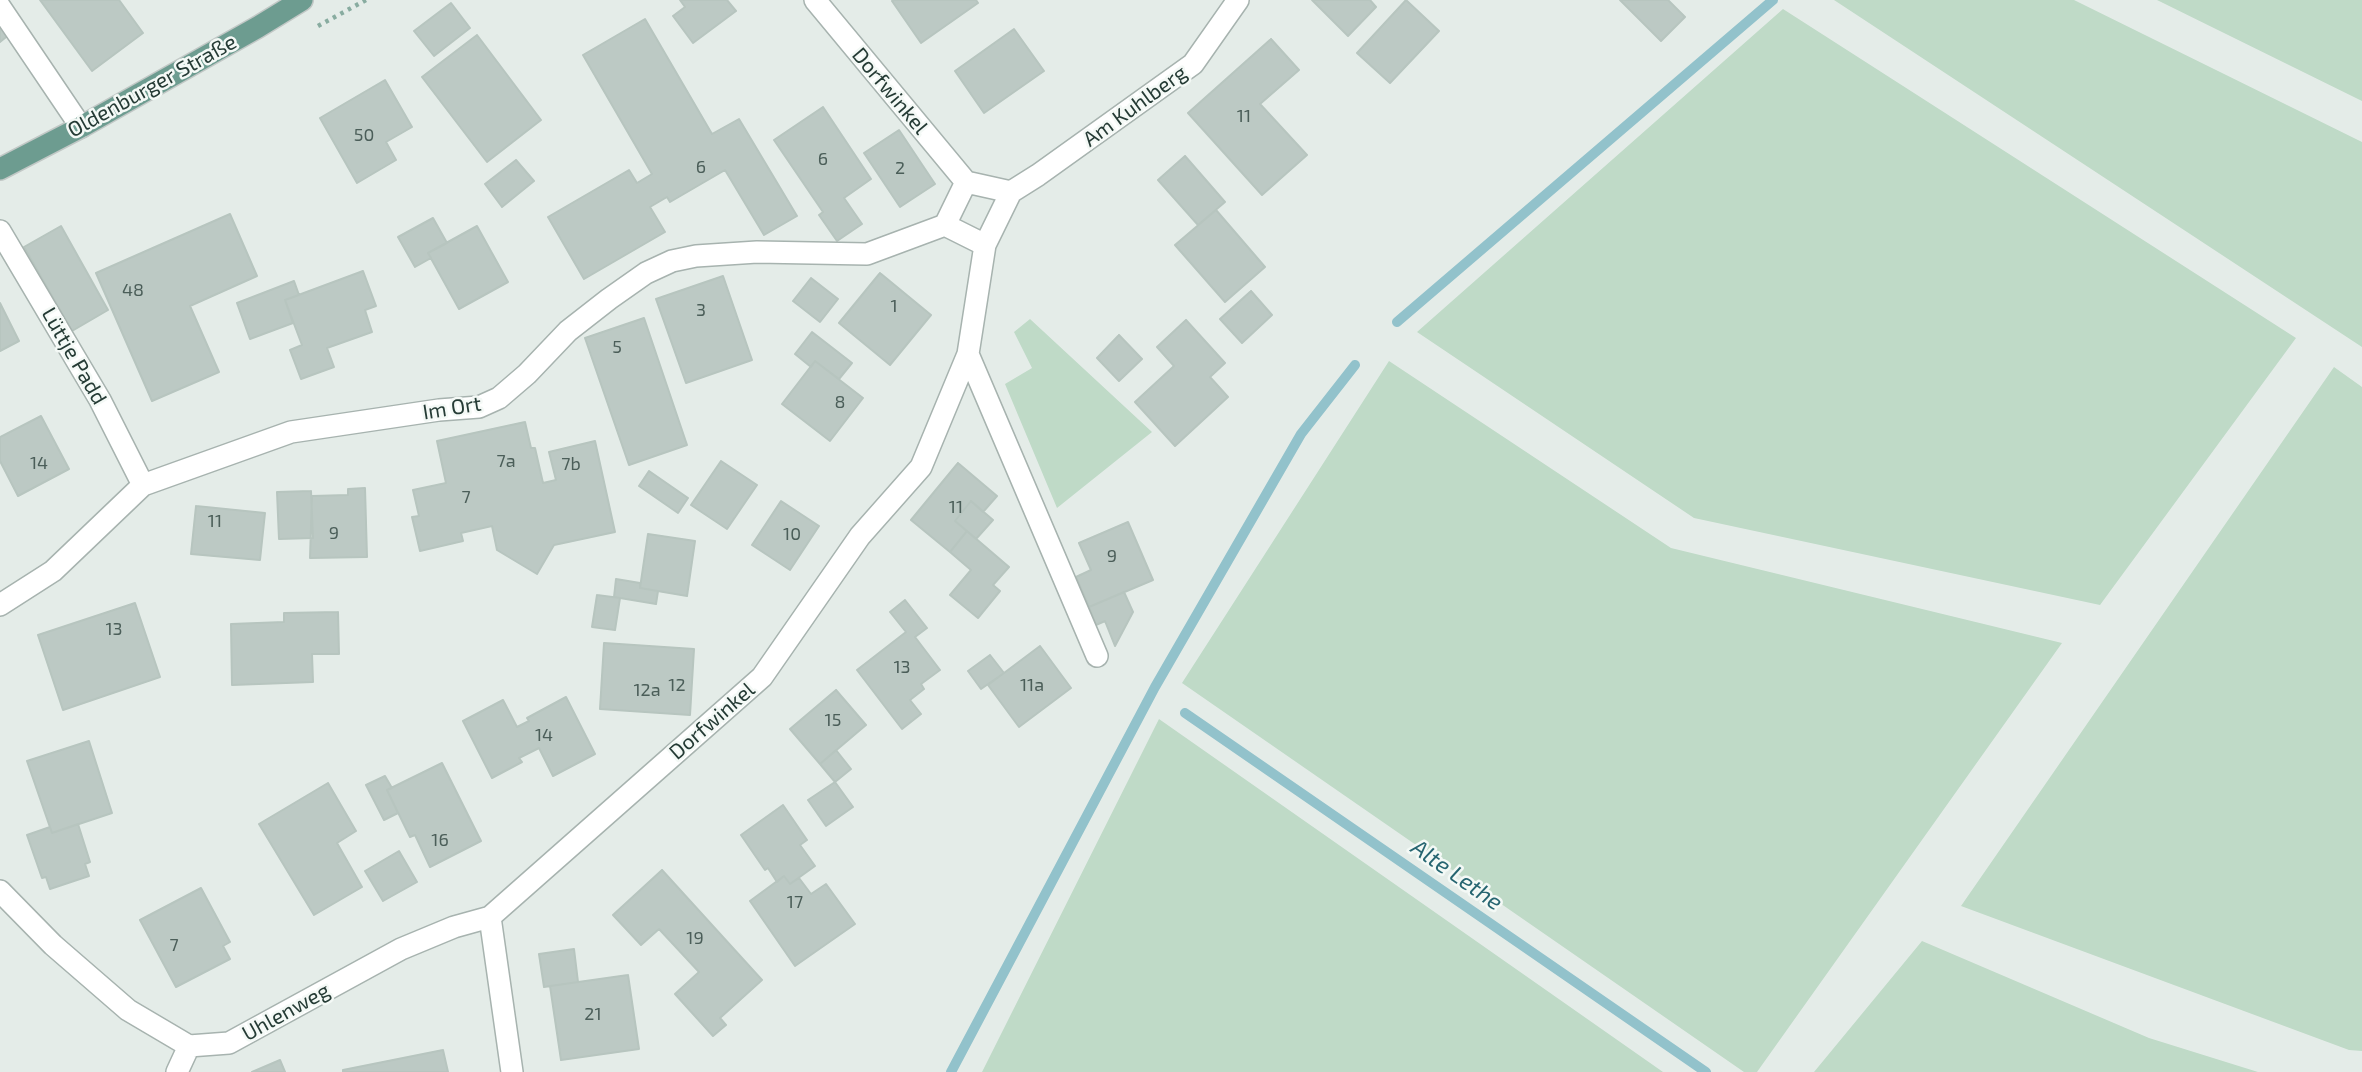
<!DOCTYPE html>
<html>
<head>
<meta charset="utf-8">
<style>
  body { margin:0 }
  canvas { display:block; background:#e4ece8 }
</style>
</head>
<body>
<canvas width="2362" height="1072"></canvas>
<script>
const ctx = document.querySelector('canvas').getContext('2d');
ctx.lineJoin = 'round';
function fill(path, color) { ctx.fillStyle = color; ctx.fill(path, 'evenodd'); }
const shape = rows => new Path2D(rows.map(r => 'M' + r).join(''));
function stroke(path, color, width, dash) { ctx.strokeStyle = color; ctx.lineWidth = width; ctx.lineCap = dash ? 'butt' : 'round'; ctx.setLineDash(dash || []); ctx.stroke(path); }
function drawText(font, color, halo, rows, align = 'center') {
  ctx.font = font + ' "Exo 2",sans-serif'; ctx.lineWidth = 5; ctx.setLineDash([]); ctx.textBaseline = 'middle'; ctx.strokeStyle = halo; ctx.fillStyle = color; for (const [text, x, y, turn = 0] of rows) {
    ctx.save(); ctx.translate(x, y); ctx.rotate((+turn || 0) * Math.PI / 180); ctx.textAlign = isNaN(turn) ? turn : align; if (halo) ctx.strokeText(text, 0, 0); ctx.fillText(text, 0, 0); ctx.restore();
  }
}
const green = shape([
  [1834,0,2074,0,2362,142,2362,347],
  [2157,0,2362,0,2362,101],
  [1783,9,2296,338,2100,605,1694,518,1417,332],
  [1030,319,1152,432,1057,508,1005,384,1032,368,1014,332],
  [1389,361,1671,548,2062,643,1757,1072,1744,1072,1182,683],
  [2334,367,2362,387,2362,1051,2349,1050,1961,906],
  [1159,719,1663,1072,982,1072],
  [1922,941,2149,1038,2258,1072,1814,1072]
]);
const stream = shape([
  [1397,322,1773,0],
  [1185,713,1706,1072],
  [951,1072,1155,687,1301,434,1355,365]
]);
const building = shape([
  [40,0,119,0,143,33,92,71,40,0],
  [680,0,727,0,736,11,693,43,673,16,685,7,680,0],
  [894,0,976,0,978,3,921,43,892,1,894,0],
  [1312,0,1370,0,1376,7,1348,36,1312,0],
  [1406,0,1439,31,1390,83,1357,53,1406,0],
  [1620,0,1668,0,1685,17,1661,41,1620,0],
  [451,3,470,28,434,56,414,31,451,3],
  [645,19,712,134,739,119,797,216,764,235,725,170,670,202,667,197,650,207,665,232,584,279,548,217,629,170,637,183,652,174,583,55,645,19],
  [0,20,11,33,0,42,0,20],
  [1014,29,1044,71,984,113,955,71,1014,29],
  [477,35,541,120,487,162,422,77,477,35],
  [1271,39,1299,70,1260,104,1307,155,1262,195,1188,113,1271,39],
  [385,80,412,127,386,142,396,160,357,183,320,118,385,80],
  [823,107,871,179,844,198,862,224,837,241,819,215,823,212,774,140,823,107],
  [899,130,935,184,900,207,864,153,899,130],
  [1185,156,1225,202,1198,225,1158,180,1185,156],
  [516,160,534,181,502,207,485,184,516,160],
  [1216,210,1265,267,1225,302,1175,245,1216,210],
  [230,214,257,276,190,306,219,372,152,401,96,273,230,214],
  [433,218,447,243,428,253,431,258,415,267,398,237,433,218],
  [61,226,108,310,72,331,24,247,61,226],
  [477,226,508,282,459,309,428,253,477,226],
  [363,271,376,306,365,310,372,332,327,348,334,367,301,379,290,350,302,345,285,300,363,271],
  [880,273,931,315,890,365,839,323,880,273],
  [723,276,752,360,686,383,656,299,723,276],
  [811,278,838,299,820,322,793,301,811,278],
  [294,281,299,295,285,300,293,323,250,339,237,303,294,281],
  [1251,291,1272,315,1242,343,1220,319,1251,291],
  [0,303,19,341,0,351,0,303],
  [644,318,687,445,629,465,585,338,644,318],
  [1186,320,1225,363,1210,377,1228,397,1175,446,1135,402,1174,366,1157,347,1186,320],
  [812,332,852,363,839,379,815,361,811,367,795,354,812,332],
  [1119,335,1142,359,1119,381,1097,358,1119,335],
  [815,361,863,398,830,441,782,404,815,361],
  [41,416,69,469,18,496,0,461,0,437,41,416],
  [525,422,531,448,535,448,543,483,556,480,549,452,595,441,615,532,554,545,537,574,497,550,492,526,461,533,463,541,420,551,412,517,419,516,413,490,446,483,437,441,525,422],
  [721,461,757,485,727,529,691,505,721,461],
  [958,463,997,496,983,512,971,501,955,521,967,531,950,552,911,520,958,463],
  [649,471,688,498,678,513,639,486,649,471],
  [365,488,367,557,310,558,312,496,348,495,348,489,365,488],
  [311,491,313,538,279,539,277,492,311,491],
  [781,501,819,526,790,570,752,545,781,501],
  [971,501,993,520,976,539,955,521,971,501],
  [196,506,265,513,260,560,191,554,196,506],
  [1128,522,1153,580,1089,607,1076,577,1091,570,1079,543,1128,522],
  [967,531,1009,567,993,585,1000,591,978,618,950,595,971,570,950,552,967,531],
  [648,534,695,541,687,596,640,588,648,534],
  [616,579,640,583,640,588,658,591,656,604,614,597,616,579],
  [1124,592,1133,612,1115,646,1105,621,1096,625,1089,607,1124,592],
  [597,595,620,598,615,630,592,627,597,595],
  [905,600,927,628,915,637,940,670,921,684,924,689,910,700,921,714,902,729,857,670,906,632,890,612,905,600],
  [135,603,160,677,63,710,38,635,135,603],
  [338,612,339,654,312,654,313,682,232,685,231,624,284,622,284,613,338,612],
  [604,643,694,649,690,715,600,709,604,643],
  [1040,646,1071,688,1019,727,988,685,1040,646],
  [990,655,1004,673,981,689,968,671,990,655],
  [836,690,866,725,820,764,790,729,836,690],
  [566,697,595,754,553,776,539,748,519,758,522,762,492,778,463,721,503,700,517,727,529,721,527,718,566,697],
  [89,741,112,813,52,833,27,761,89,741],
  [836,750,851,769,835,782,820,764,836,750],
  [442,763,481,841,430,867,415,835,410,837,387,790,442,763],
  [385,776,392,788,387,790,398,813,384,820,366,785,385,776],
  [835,782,853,807,826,826,808,800,835,782],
  [328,783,356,831,337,843,362,887,314,915,259,824,328,783],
  [783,805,807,840,800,845,815,866,790,884,784,876,777,882,768,868,765,870,741,835,783,805],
  [78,824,90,862,85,864,89,876,50,889,46,877,42,878,27,835,50,827,52,833,78,824],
  [399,851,417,882,383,901,365,871,399,851],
  [662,870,762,980,720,1018,726,1025,713,1036,675,994,699,972,659,929,641,945,613,915,662,870],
  [784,876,790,884,799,878,811,894,826,884,855,924,795,966,750,901,784,876],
  [201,888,230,942,223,946,230,959,176,987,140,920,201,888],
  [574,949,578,982,544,987,539,954,574,949],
  [628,975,639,1049,561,1060,550,986,628,975],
  [443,1050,448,1072,343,1072,343,1070,443,1050],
  [280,1060,285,1072,252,1072,280,1060]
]);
const path = shape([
  [318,26,366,0]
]);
const minor = shape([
  [0,7,81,127],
  [966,182,1011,192,985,245],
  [1011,192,1038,175,1193,64,1238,0],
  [0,231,100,400,143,485],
  [968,354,1097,656],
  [0,605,53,571,143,485,291,432,439,410,479,407,499,398,527,374,568,331,609,299,646,273,672,261,696,256,757,252,867,254,945,225],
  [0,891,53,945,128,1010,189,1046,229,1043,401,949,454,927,490,917],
  [177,1072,189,1046],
  [512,1072,490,917,762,677,860,536,921,467,968,354,985,245,945,225,966,182,815,0]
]);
const major = shape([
  [0,169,81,127,258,27,302,0]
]);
const numberNames = [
  ["11",1244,116],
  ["50",364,135],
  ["6",823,159],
  ["6",701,167],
  ["2",900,168],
  ["48",133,290],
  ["1",894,306],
  ["3",701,310],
  ["5",617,347],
  ["8",840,402],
  ["7a",506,461],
  ["14",39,463],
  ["7b",571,464],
  ["7",466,497],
  ["11",956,507],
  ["11",215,521],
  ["9",334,533],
  ["10",792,534],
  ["9",1112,556],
  ["13",114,629],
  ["13",902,667],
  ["12",677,685],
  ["11a",1032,685],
  ["12a",647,690],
  ["15",833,720],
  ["14",544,735],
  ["16",440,840],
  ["17",795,902],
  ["19",695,938],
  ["7",174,945],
  ["21",593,1014]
];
const streetNames = [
  ["Oldenburger Straße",152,86,-29],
  ["Dorfwinkel",890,91,50],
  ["Am Kuhlberg",1135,106,-36],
  ["Lüttje Padd",74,356,60],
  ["Im Ort",452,408,-9],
  ["Dorfwinkel",712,721,-41],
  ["Uhlenweg",286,1012,-29]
];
const waterNames = [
  ["Alte Lethe",1457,875,35]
];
fill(green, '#bfdac7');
stroke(stream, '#92c2cb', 10);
fill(building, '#bcc9c4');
stroke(building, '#b7c5bf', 2);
stroke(minor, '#a7b3af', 24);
stroke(major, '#c2c8c6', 24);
stroke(path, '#88aca0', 4.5, [3.5, 5]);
stroke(minor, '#fff', 21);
stroke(major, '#6d9c90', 21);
drawText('18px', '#4b5e59', null, numberNames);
drawText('21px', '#253b35', '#f4f9f6', streetNames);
drawText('italic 23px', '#266571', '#f4f9f6', waterNames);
</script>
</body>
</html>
